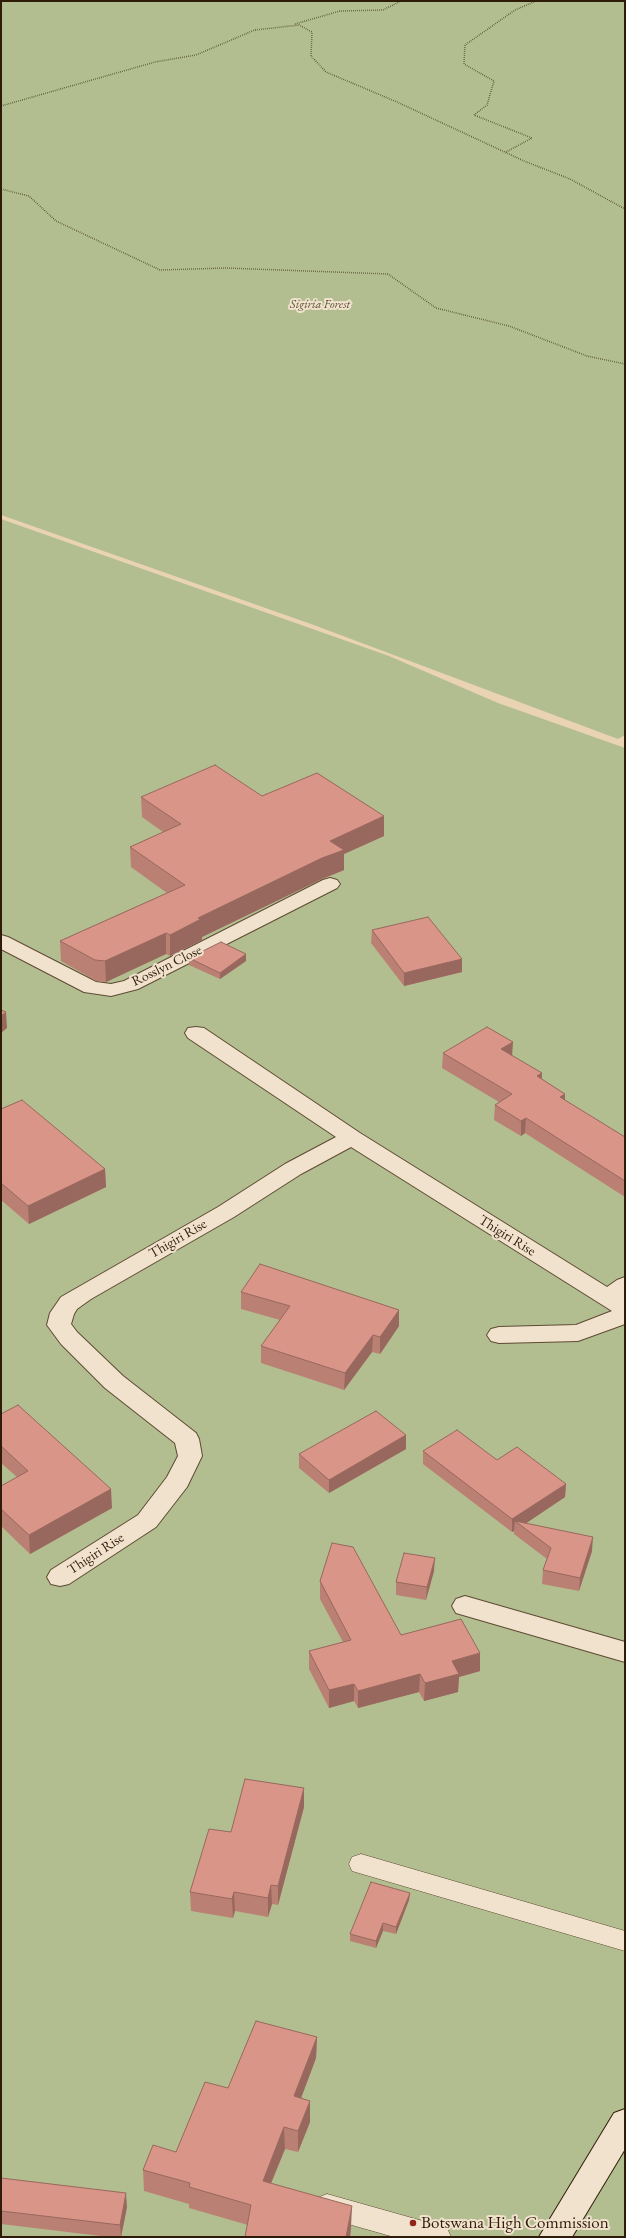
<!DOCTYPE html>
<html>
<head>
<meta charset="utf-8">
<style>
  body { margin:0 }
  #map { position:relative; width:626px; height:2238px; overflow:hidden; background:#e9d3b3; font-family:"EB Garamond",serif }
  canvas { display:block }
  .frame { position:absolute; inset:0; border:2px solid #2f1c08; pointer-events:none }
</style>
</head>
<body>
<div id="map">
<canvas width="626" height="2238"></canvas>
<div class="frame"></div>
</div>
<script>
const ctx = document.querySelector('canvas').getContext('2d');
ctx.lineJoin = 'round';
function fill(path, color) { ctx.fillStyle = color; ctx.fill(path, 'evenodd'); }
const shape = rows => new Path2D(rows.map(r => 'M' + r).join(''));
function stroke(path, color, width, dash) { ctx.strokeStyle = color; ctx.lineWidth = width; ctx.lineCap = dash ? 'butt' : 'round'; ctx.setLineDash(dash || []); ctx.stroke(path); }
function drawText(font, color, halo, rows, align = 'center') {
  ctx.font = font + ' "EB Garamond",serif'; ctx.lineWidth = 4; ctx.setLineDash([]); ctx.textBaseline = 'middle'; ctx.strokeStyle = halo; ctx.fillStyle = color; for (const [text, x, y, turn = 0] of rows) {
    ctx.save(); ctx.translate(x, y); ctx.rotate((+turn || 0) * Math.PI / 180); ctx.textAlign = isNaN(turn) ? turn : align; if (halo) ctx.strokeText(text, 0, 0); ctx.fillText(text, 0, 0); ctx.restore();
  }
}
const green = shape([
  [1,1,625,1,625,735,618,739,311,624,1,515],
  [1,519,389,656,498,703,625,748,625,2237,1,2237]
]);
const path = shape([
  [295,24,340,11,383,10,401,1],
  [255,30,299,25,312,32,311,56,326,72,397,102,524,161,570,179,625,209],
  [1,106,155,62,196,55,257,29],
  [506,152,532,138,474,115,487,105,494,81,464,64,465,45,515,10,536,1],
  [1,189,29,196,56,221,160,270,226,268,388,274,436,308,509,326,587,356,625,364]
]);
const lane = shape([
  [361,1854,625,1931,625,1951,352,1871,349,1864,352,1857,361,1854],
  [327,2194,437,2225,447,2228,451,2237,394,2237,327,2218,317,2214,313,2206,317,2198,327,2194]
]);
const street = shape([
  [330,878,337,880,340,884,337,888,138,989,111,996,84,992,1,949,1,935,8,937,96,982,111,984,124,981,323,880,330,878],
  [196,1027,204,1028,360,1133,607,1287,617,1280,625,1277,625,1324,578,1341,499,1343,491,1341,487,1335,491,1329,499,1327,576,1325,612,1311,351,1147,301,1174,234,1217,91,1299,77,1309,74,1314,71,1324,77,1332,123,1376,196,1433,199,1439,202,1456,187,1487,156,1527,69,1584,60,1586,51,1584,47,1577,51,1570,138,1515,167,1477,178,1456,175,1443,105,1388,61,1344,47,1325,50,1313,61,1297,75,1289,218,1207,285,1164,336,1137,188,1038,185,1033,188,1028,196,1027],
  [465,1596,625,1642,625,1662,456,1613,452,1606,456,1599,465,1596]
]);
const secondary = shape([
  [625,2109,625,2149,572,2237,539,2237,614,2113,625,2109]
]);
const wall = shape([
  [262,796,384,816,384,836,344,854,344,870,322,879,202,937,202,940,170,956,166,954,106,982,96,981,61,961,60,941,167,893,131,867,130,847,163,832,142,817,141,797],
  [372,930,462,959,462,972,404,986,371,943],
  [189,958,246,961,220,979,189,965],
  [443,1053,512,1056,542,1073,542,1079,565,1094,565,1100,625,1137,625,1197,525,1133,521,1136,494,1120,495,1105,499,1102,442,1068],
  [1,1109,105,1169,106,1187,29,1224,1,1200],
  [241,1292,399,1326,380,1354,372,1352,344,1390,261,1363,261,1346,280,1320,241,1309],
  [1,1414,112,1508,30,1554,1,1526,1,1486,17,1477,1,1463],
  [406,1435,406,1449,329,1493,299,1468,299,1454],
  [423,1451,497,1460,566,1484,565,1497,526,1523,592,1551,579,1591,542,1584,543,1570,547,1559,514,1534,514,1531,512,1532,423,1464],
  [434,1571,426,1600,396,1595,396,1582],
  [320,1581,401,1635,480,1653,480,1671,459,1677,458,1692,424,1701,419,1692,358,1708,354,1701,329,1708,309,1669,309,1651,343,1642,320,1599],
  [304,1788,304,1807,278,1905,272,1904,268,1917,235,1911,233,1918,191,1911,190,1892,231,1832],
  [410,1893,409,1900,396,1934,383,1931,376,1948,350,1941,350,1934],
  [317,2037,316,2058,301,2098,310,2101,310,2122,298,2152,285,2149,271,2184,351,2227,350,2237,245,2237,248,2225,189,2208,189,2204,144,2191,143,2170,176,2152,228,2088],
  [1,2178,127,2207,121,2237,109,2237,1,2224]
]);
const shadedWall = shape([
  [384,816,384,836,344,854,344,870,322,879,202,937,202,940,170,956,170,935,330,841],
  [166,933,166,954,106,982,105,961],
  [246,954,246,961,220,979,220,973],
  [462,959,462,972,404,986,404,973],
  [6,1012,7,1028,1,1033,1,1016],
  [513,1042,512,1057,501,1049],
  [542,1073,541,1088,537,1076],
  [565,1094,565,1109,560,1097],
  [526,1118,525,1133,521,1136,521,1121],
  [105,1169,106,1187,29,1224,28,1206],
  [399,1310,399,1326,380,1354,380,1337],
  [373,1335,372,1352,344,1390,345,1373],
  [406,1435,406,1449,329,1493,329,1480],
  [566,1484,565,1497,522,1526,515,1521,514,1531,512,1532,512,1519],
  [111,1489,112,1508,30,1554,29,1535],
  [593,1537,592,1551,579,1591,580,1578],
  [435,1558,434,1571,426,1600,427,1587],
  [480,1653,480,1671,459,1677,458,1692,424,1701,425,1683,452,1661],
  [420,1674,419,1692,358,1708,358,1691],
  [354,1684,354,1701,329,1708,329,1690],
  [304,1788,304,1807,278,1905,278,1886],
  [271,1885,272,1904,268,1917,268,1898],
  [234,1892,235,1911,233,1918,232,1899],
  [410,1893,409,1900,396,1934,396,1927],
  [383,1923,383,1931,376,1948,376,1941],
  [317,2037,316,2058,294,2117,294,2096],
  [310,2101,310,2122,298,2152,298,2131],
  [284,2127,285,2149,263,2202,263,2181],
  [126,2193,127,2207,121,2237,120,2225],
  [352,2206,351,2227,350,2237,346,2237]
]);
const building = shape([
  [215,765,262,796,317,773,384,816,330,841,344,850,322,858,198,918,201,919,170,935,166,933,105,961,95,960,60,941,185,885,130,847,181,824,141,797,215,765],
  [428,917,462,959,404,973,372,930,428,917],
  [221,942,246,954,220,973,189,958,221,942],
  [1,1010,6,1012,1,1016,1,1010],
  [487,1027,513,1042,501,1049,542,1073,537,1076,565,1094,560,1097,625,1137,625,1181,526,1118,521,1121,495,1105,512,1094,443,1053,487,1027],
  [22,1100,105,1169,28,1206,1,1183,1,1109,22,1100],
  [260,1264,399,1310,380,1337,373,1335,345,1373,261,1346,290,1306,241,1292,260,1264],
  [18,1405,111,1489,29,1535,1,1509,1,1486,28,1471,1,1446,1,1414,18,1405],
  [376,1411,406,1435,329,1480,299,1454,376,1411],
  [457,1430,497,1460,517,1447,566,1484,512,1519,423,1451,457,1430],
  [515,1521,593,1537,580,1578,543,1570,551,1548,515,1521],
  [332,1543,353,1547,401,1635,461,1619,480,1653,452,1661,459,1674,425,1683,420,1674,358,1691,354,1684,329,1690,309,1651,351,1640,320,1581,332,1543],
  [404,1553,435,1558,427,1587,396,1582,404,1553],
  [245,1779,304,1788,278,1886,271,1885,268,1898,234,1892,232,1899,190,1892,209,1829,231,1832,245,1779],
  [371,1882,410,1893,396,1927,383,1923,376,1941,350,1934,371,1882],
  [256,2021,317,2037,294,2096,310,2101,298,2131,284,2127,263,2181,352,2206,346,2237,245,2237,251,2205,189,2187,190,2183,143,2170,153,2145,176,2152,205,2082,228,2088,256,2021],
  [1,2178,126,2193,120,2225,1,2211,1,2178]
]);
const markers = [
  [413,2223,4,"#8f2418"]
];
const farParknames = [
  ["Sigiria Forest",320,305]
];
const streetNames = [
  ["Rosslyn Close",167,966,-26],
  ["Thigiri Rise",507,1236,32],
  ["Thigiri Rise",178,1239,-30],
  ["Thigiri Rise",96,1554,-33]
];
const nearPoinames = [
  ["Botswana High Commission",421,2223]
];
fill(green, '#b2be90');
stroke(lane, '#5e4a33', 1);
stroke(street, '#5e4a33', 2);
stroke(secondary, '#2f1c08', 2);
stroke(path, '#2f1c08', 1.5, [0.5, 1.5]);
fill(lane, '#f1e2ce');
fill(street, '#f1e2ce');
fill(secondary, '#f1e2ce');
fill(wall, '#bb8074');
fill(shadedWall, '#98685e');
fill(building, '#d99587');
stroke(building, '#98685e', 1);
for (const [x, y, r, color] of markers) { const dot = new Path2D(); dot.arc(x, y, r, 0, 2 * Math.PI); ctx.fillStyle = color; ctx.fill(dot); stroke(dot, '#f1e2ce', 1.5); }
drawText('italic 12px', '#564d31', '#f1e2ce', farParknames);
drawText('14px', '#2f1c08', '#f1e2ce', streetNames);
drawText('17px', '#2f1c08', '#f1e2ce', nearPoinames, 'left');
</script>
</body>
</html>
